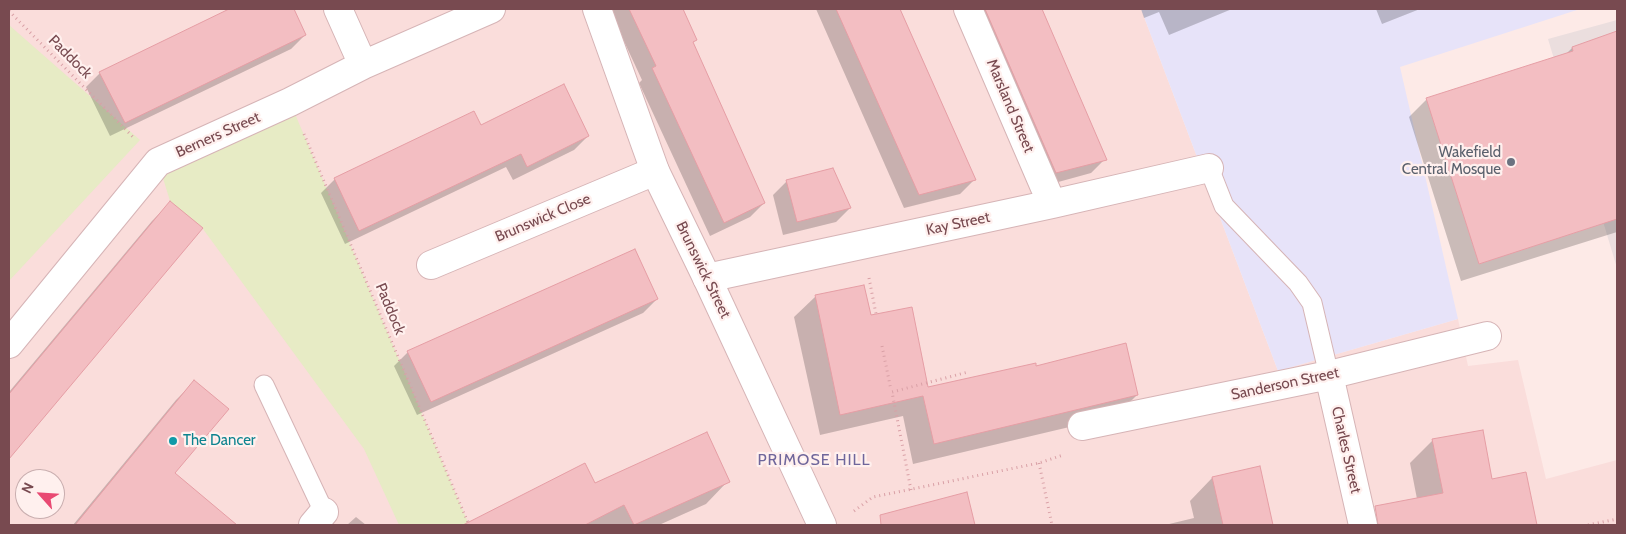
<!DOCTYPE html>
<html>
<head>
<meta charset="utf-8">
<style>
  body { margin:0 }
  #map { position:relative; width:1626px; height:534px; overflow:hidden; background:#fdeae7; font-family:Cabin,sans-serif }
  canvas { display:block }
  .frame { position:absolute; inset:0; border:10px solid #784a50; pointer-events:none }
  .north { position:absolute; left:15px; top:469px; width:50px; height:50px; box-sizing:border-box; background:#fff0ee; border:1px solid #c9aeaf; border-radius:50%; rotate:296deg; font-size:14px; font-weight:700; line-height:20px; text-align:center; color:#784a50 }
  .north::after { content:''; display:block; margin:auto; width:18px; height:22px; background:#e94a73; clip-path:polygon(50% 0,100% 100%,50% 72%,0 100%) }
</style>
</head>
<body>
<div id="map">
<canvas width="1626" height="534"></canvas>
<div class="frame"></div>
<div class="north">N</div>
</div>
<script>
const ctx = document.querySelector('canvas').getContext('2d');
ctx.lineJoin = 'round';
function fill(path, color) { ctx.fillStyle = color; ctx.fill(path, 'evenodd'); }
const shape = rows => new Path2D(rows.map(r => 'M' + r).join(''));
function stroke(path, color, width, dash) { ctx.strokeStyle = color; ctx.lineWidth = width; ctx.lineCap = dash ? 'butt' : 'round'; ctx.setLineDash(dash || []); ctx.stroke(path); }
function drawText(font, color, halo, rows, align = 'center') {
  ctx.font = font + ' Cabin,sans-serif'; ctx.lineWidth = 4.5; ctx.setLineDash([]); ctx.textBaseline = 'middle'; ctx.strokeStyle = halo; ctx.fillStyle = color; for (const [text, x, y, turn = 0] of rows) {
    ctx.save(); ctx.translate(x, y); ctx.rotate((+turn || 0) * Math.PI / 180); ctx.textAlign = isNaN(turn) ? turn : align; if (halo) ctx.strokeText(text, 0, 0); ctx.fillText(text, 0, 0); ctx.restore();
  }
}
const residential = shape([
  [9,9,1141,9,1278,371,1458,319,1468,366,1518,360,1546,479,1617,460,1617,525,9,525],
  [25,479,55,479,55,509,25,509]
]);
const industrial = shape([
  [1617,20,1617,268,1548,39]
]);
const education = shape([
  [1141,9,1580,9,1400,67,1458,319,1278,371]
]);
const green = shape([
  [9,25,140,140,9,281],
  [290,102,469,525,399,525,364,449,203,229,170,201,158,162]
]);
const shadow = shape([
  [232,9,292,9,305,35,291,49,110,136,86,87,100,73],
  [609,9,681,9,696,40,692,43,764,203,750,217,710,236,639,83,642,80],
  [816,9,898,9,974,180,960,194,904,208],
  [963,9,1040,9,1105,159,1091,173,1051,184],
  [1141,9,1232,9,1169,35,1159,12,1144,18],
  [1376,9,1420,9,1382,24],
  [1617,33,1617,232,1461,281,1409,117,1427,99,1565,55,1572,48],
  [480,127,588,136,574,150,513,180,506,167,345,244,321,193,335,179],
  [787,181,850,208,836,222,783,235,773,195],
  [170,203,201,229,9,457,9,392,152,221],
  [863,286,870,317,927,389,1137,395,1116,416,913,464,903,416,820,435,794,317,815,297],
  [657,299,643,313,417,415,394,366,408,352],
  [194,382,173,474,235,525,73,525,176,400],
  [1433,440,1491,480,1535,523,1533,525,1389,525,1388,523,1417,499,1410,463],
  [1259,468,1272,525,1165,525,1194,518,1190,501,1212,478],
  [728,481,706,504,659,525,479,525,493,511,595,484],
  [966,493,974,525,906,525,905,520],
  [356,517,366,525,347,525]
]);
const building = shape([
  [229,9,294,9,306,35,125,123,99,72,229,9],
  [629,9,683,9,697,40,693,42,765,203,724,223,652,68,656,66,629,9],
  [836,9,900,9,976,180,919,195,836,9],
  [985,9,1042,9,1107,160,1056,173,985,9],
  [1617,31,1617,219,1479,264,1426,98,1573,51,1572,47,1617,31],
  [564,84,589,136,527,167,521,154,359,231,334,178,474,111,481,125,564,84],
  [833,168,851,208,797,222,786,180,833,168],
  [170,201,203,228,9,459,9,394,170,201],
  [635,249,658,299,431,402,407,351,635,249],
  [864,285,871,315,912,307,928,387,1036,363,1036,366,1126,343,1138,395,934,444,923,396,840,415,815,295,864,285],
  [194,380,229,409,175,473,237,525,75,525,194,380],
  [1483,430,1492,479,1526,472,1537,525,1378,525,1375,506,1443,493,1432,439,1483,430],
  [707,432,730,482,634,525,624,505,585,525,463,525,585,463,595,483,707,432],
  [1260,466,1273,525,1223,525,1212,477,1260,466],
  [967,492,975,525,881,525,880,515,967,492]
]);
const path = shape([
  [9,11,133,137],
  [304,134,469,525],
  [869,278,876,314],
  [882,346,891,390],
  [1039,463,1052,525],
  [911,490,892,392,968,372],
  [854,511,873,497,1039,463,1063,455],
  [1588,525,1617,519]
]);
const service = shape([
  [1209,168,1224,206,1298,283,1312,303,1329,375],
  [264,385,324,512]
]);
const minor = shape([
  [338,9,363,65],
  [968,9,1052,204],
  [431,265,655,171],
  [707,278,1052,204,1209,168],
  [9,344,158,162,290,102,363,65,491,9],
  [1329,375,1363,525],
  [1082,426,1329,375,1487,336],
  [313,525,324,512]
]);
const tertiary = shape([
  [597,9,655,171,707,278,822,525]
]);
const markers = [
  [1511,162,5,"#6b7280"],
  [173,441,5,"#0f9aa8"]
];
const streetNames = [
  ["Paddock",70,57,45],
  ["Marsland Street",1010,106,67],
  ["Berners Street",218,135,-24],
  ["Brunswick Close",543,218,-23],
  ["Kay Street",958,224,-12],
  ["Brunswick Street",703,270,64],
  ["Paddock",390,309,67],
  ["Sanderson Street",1285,384,-12],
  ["Charles Street",1346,450,77]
];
const worshipNames = [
  ["Wakefield",1501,153],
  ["Central Mosque",1501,170]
];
const cultureNames = [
  ["The Dancer",183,441]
];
const neighbourhoodNames = [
  ["PRIMOSE HILL",814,460]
];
fill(residential, '#fadddb');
fill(industrial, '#ebdede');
fill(education, '#e7e3f9');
fill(green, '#e7ebc5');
fill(shadow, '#0003');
fill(building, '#f3bec2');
stroke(building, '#e69ea5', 1);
stroke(service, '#d6b4b6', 21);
stroke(minor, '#d6b4b6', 30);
stroke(tertiary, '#d6b4b6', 30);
stroke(path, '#d9a0a6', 3, [1, 4]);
stroke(service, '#fff', 19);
stroke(minor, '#fff', 28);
stroke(tertiary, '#fff', 28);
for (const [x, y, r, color] of markers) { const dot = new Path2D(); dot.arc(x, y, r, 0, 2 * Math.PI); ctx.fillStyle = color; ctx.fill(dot); stroke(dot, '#fff0ee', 2); }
drawText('15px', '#784a50', '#fff0ee', streetNames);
drawText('15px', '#5b616d', '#fff0ee', worshipNames, 'right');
drawText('15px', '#0d838f', '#fff0ee', cultureNames, 'left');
ctx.letterSpacing = '1px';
drawText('16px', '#6f669b', '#fff0ee', neighbourhoodNames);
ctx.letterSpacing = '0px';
</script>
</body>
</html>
